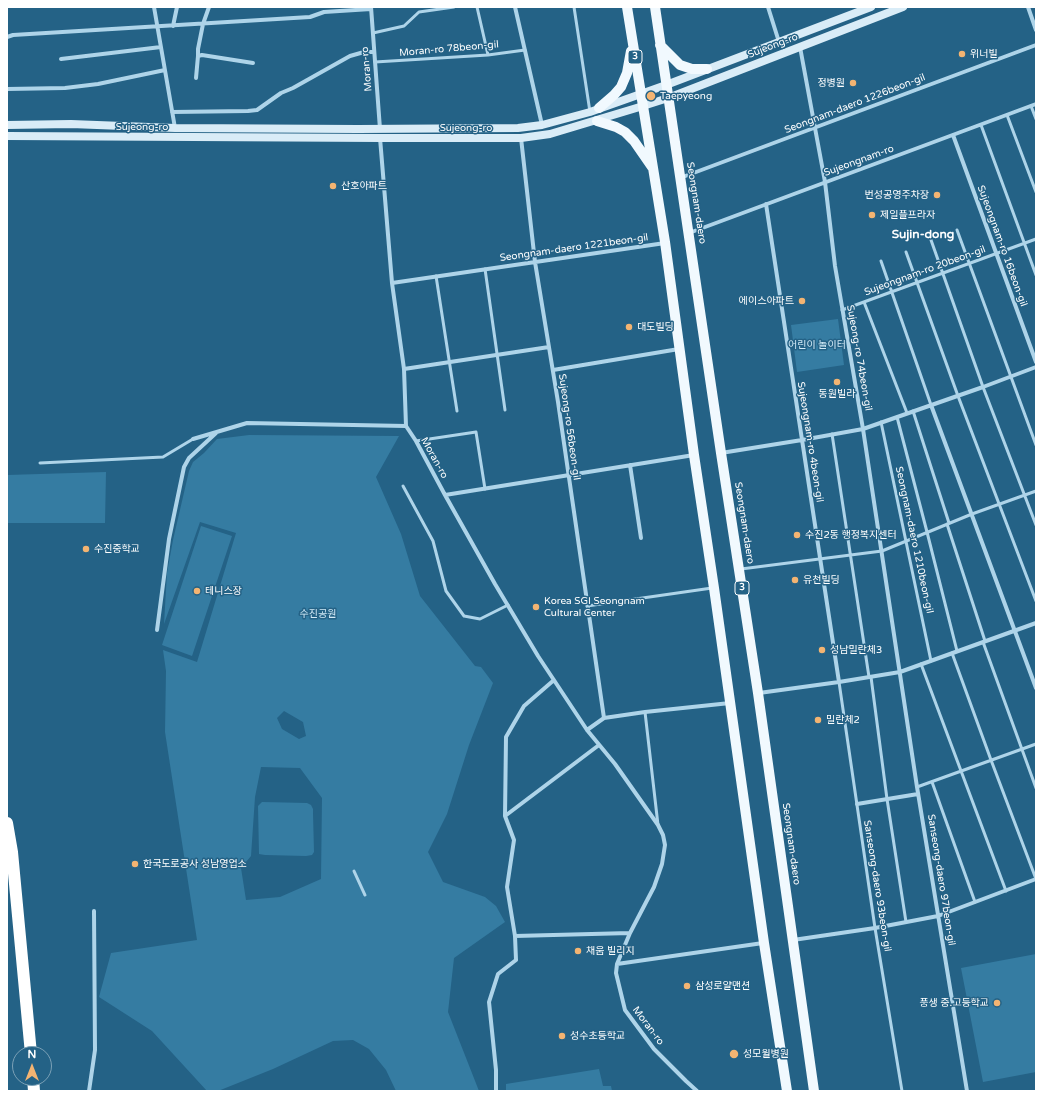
<!DOCTYPE html>
<html>
<head>
<meta charset="utf-8">
<style>
  body { margin:0 }
  #map { position:relative; width:1043px; height:1098px; overflow:hidden; background:#246286; font-family:"Varela Round",sans-serif }
  canvas { display:block }
  .frame { position:absolute; inset:0; border:8px solid #fff; pointer-events:none }
  .north { position:absolute; left:12px; top:1046px; width:40px; height:40px; box-sizing:border-box; background:#246286; border:1px solid #7ca1b6; border-radius:50%; rotate:0deg; font-size:11px; font-weight:700; line-height:16px; text-align:center; color:#fff }
  .north::after { content:''; display:block; margin:auto; width:14px; height:18px; background:#f3b472; clip-path:polygon(50% 0,100% 100%,50% 72%,0 100%) }
</style>
</head>
<body>
<div id="map">
<canvas width="1043" height="1098"></canvas>
<div class="frame"></div>
<div class="north">N</div>
</div>
<script>
const ctx = document.querySelector('canvas').getContext('2d');
ctx.lineJoin = 'round';
function fill(path, color) { ctx.fillStyle = color; ctx.fill(path, 'evenodd'); }
const shape = rows => new Path2D(rows.map(r => 'M' + r).join(''));
function stroke(path, color, width, dash) { ctx.strokeStyle = color; ctx.lineWidth = width; ctx.lineCap = dash ? 'butt' : 'round'; ctx.setLineDash(dash || []); ctx.stroke(path); }
function drawText(font, color, halo, rows, align = 'center') {
  ctx.font = font + ' "Varela Round","Noto Sans KR",sans-serif'; ctx.lineWidth = 3; ctx.setLineDash([]); ctx.textBaseline = 'middle'; ctx.strokeStyle = halo; ctx.fillStyle = color; for (const [text, x, y, turn = 0] of rows) {
    ctx.save(); ctx.translate(x, y); ctx.rotate((+turn || 0) * Math.PI / 180); ctx.textAlign = isNaN(turn) ? turn : align; if (halo) ctx.strokeText(text, 0, 0); ctx.fillText(text, 0, 0); ctx.restore();
  }
}
const green = shape([
  [838,319,844,365,797,372,791,325],
  [249,435,399,436,376,477,401,534,420,596,475,666,481,667,493,683,469,745,447,814,428,852,443,882,485,897,496,906,505,922,454,958,448,1012,479,1091,396,1091,386,1070,369,1049,353,1040,333,1041,273,1069,218,1091,207,1091,152,1031,99,997,111,953,197,940,165,732,166,671,163,650,197,662,236,533,200,522,164,624,167,573,173,540,189,471,193,462,204,453,217,439],
  [284,711,303,722,306,736,299,739,282,729,277,718],
  [261,767,300,768,322,798,321,879,280,897,246,900,241,868,251,856,255,797],
  [106,472,105,523,7,523,7,475],
  [201,526,232,536,192,656,162,645],
  [262,802,307,803,311,805,313,809,313,813,314,852,312,855,306,856,265,855,259,854,258,806],
  [1036,954,1036,1072,983,1082,961,968],
  [599,1069,603,1086,611,1086,612,1091,506,1091,506,1084]
]);
const service = shape([
  [477,7,488,55],
  [574,7,590,112],
  [373,33,404,26,419,12,454,7],
  [375,62,488,55,525,50],
  [1031,106,1036,119],
  [1007,115,1036,192],
  [981,125,1036,275],
  [957,230,1036,445],
  [931,240,983,387,1036,525],
  [906,252,958,396,1036,601],
  [881,261,931,405],
  [485,269,505,410],
  [436,276,457,411],
  [864,302,907,413],
  [842,310,1036,239],
  [913,411,949,523],
  [897,417,927,532,957,651],
  [881,422,931,661],
  [832,434,869,677],
  [416,441,476,432,485,489],
  [40,463,163,457,193,439],
  [403,486,433,541,446,591,464,616,480,619,508,605],
  [947,524,985,641],
  [741,569,882,551,972,514,1036,491],
  [587,606,712,588],
  [983,642,1036,788],
  [952,653,991,760,1036,879],
  [921,664,1006,891],
  [871,677,887,799,906,922],
  [839,682,875,928,902,1091],
  [645,712,658,825],
  [932,782,975,902],
  [917,787,1036,744],
  [354,871,365,895]
]);
const minor = shape([
  [154,7,175,128],
  [371,7,380,129],
  [515,7,542,125],
  [768,7,779,42],
  [1028,7,1036,30],
  [173,26,177,7],
  [7,37,13,35,310,17,324,12,371,9],
  [800,47,825,182,835,266,863,429,917,787,967,1091],
  [198,56,198,49,203,24,209,7],
  [61,59,161,47],
  [196,78,198,56,202,55,253,63],
  [7,89,65,88,98,84,165,70],
  [172,112,248,111,257,110,281,93,293,88,350,56,364,52,374,52],
  [953,135,1036,362],
  [380,138,392,283,404,369,406,426,416,441,445,495,495,584,538,656,587,730,615,764,658,825,663,835,665,845,662,864,654,887,630,933,617,964,616,973,625,1010,654,1049,686,1081,697,1091],
  [521,138,535,262,558,402,604,718],
  [680,178,1036,45],
  [766,204,839,682],
  [689,233,1036,104],
  [392,283,665,243],
  [404,369,549,347],
  [553,370,679,349],
  [931,405,1036,688],
  [193,439,247,423,406,426],
  [721,453,802,440,863,429,983,387,1036,367],
  [630,465,641,538],
  [445,495,694,455],
  [157,630,169,539,184,467,189,458,216,433],
  [759,693,839,682,900,672,1036,623],
  [587,730,604,718,645,712,730,703],
  [857,804,918,794],
  [505,816,599,745],
  [515,936,630,933],
  [793,940,875,928,938,916,1036,879],
  [617,964,763,943],
  [89,1091,95,1050,94,911],
  [496,1091,496,1070,489,1002,498,974,516,960,515,936,507,887,514,840,505,816,506,737,524,706,554,680]
]);
const secondary = shape([
  [7,125,71,124,175,128,358,129,518,128,542,125,590,112,666,85,871,7],
  [7,136,380,138,521,138,550,134,643,106,668,98,903,7]
]);
const primary = shape([
  [627,7,665,242,694,455,714,588,764,943,787,1091],
  [655,7,721,453,758,693,814,1091],
  [660,45,680,65,692,69,707,69],
  [599,108,614,95,621,87,627,73,631,51],
  [597,121,616,127,625,132,634,141,652,167]
]);
const motorway = shape([
  [7,823,12,852,31,1054],
  [33,1078,34,1091]
]);
const markers = [
  [962,54,4,"#f3b472"],
  [853,83,4,"#f3b472"],
  [651,96,5,"#f3b472"],
  [333,186,4,"#f3b472"],
  [937,195,4,"#f3b472"],
  [872,215,4,"#f3b472"],
  [802,301,4,"#f3b472"],
  [629,327,4,"#f3b472"],
  [837,382,4,"#f3b472"],
  [797,535,4,"#f3b472"],
  [86,549,4,"#f3b472"],
  [795,580,4,"#f3b472"],
  [197,591,4,"#f3b472"],
  [536,607,4,"#f3b472"],
  [822,650,4,"#f3b472"],
  [818,720,4,"#f3b472"],
  [135,864,4,"#f3b472"],
  [578,951,4,"#f3b472"],
  [687,986,4,"#f3b472"],
  [997,1003,4,"#f3b472"],
  [562,1036,4,"#f3b472"],
  [734,1054,5,"#f3b472"]
];
const shields = [
  [635,57,14],
  [742,588,14]
];
const shieldNames = [
  ["3",635,57],
  ["3",742,588]
];
const streetNames = [
  ["Sujeong-ro",773,46,-21],
  ["Moran-ro 78beon-gil",449,49,-5],
  ["Moran-ro",367,69,-95],
  ["Seongnam-daero 1226beon-gil",855,104,-21],
  ["Sujeong-ro",142,127],
  ["Sujeong-ro",466,128],
  ["Sujeongnam-ro",859,161,-20],
  ["Seongnam-daero",696,203,81],
  ["Sujeongnam-ro 16beon-gil",1002,246,70],
  ["Seongnam-daero 1221beon-gil",574,248,-8],
  ["Sujeongnam-ro 20beon-gil",925,271,-20],
  ["Sujeong-ro 74beon-gil",859,358,80],
  ["Sujeong-ro 56beon-gil",569,427,82],
  ["Sujeongnam-ro 4beon-gil",810,442,81],
  ["Moran-ro",434,458,61],
  ["Seongnam-daero",744,523,81],
  ["Seongnam-daero 1210beon-gil",914,540,78],
  ["Seongnam-daero",791,844,82],
  ["Sanseong-daero 97beon-gil",941,880,81],
  ["Sanseong-daero 93beon-gil",877,886,81],
  ["Moran-ro",648,1026,53]
];
const poiNames = [
  ["위너빌",970,54],
  ["정병원",845,83,"right"],
  ["Taepyeong",660,96],
  ["산호아파트",341,186],
  ["번성공영주차장",929,195,"right"],
  ["제일플프라자",880,215],
  ["에이스아파트",794,301,"right"],
  ["대도빌딩",637,327],
  ["동원빌라",837,394,"center"],
  ["수진2동 행정복지센터",805,535],
  ["수진중학교",94,549],
  ["유천빌딩",803,580],
  ["테니스장",205,591],
  ["Korea SGI Seongnam",544,601],
  ["Cultural Center",544,613],
  ["성남밀란체3",830,650],
  ["밀란체2",826,720],
  ["한국도로공사 성남영업소",143,864],
  ["채움 빌리지",586,951],
  ["삼성로얄맨션",695,986],
  ["풍생 중.고등학교",989,1003,"right"],
  ["성수초등학교",570,1036],
  ["성모윌병원",743,1054]
];
const parkNames = [
  ["어린이 놀이터",817,345],
  ["수진공원",318,614]
];
const quarterNames = [
  ["Sujin-dong",923,235]
];
fill(green, '#357ca2');
stroke(service, '#aed4e9', 3);
stroke(minor, '#aed4e9', 4);
stroke(secondary, '#d9ecf7', 8);
stroke(primary, '#f1f9fe', 10);
stroke(motorway, '#fff', 12);
for (const [x, y, r, color] of markers) { const dot = new Path2D(); dot.arc(x, y, r, 0, 2 * Math.PI); ctx.fillStyle = color; ctx.fill(dot); stroke(dot, '#246286', 1.5); }
for (const [x, y, w] of shields) { const box = new Path2D(); box.roundRect(x - w / 2, y - 7, w, 14, 3); ctx.fillStyle = '#246286'; ctx.fill(box); stroke(box, '#fff', 1); }
drawText('bold 9px', '#fff', null, shieldNames);
drawText('10px', '#fff', '#246286', streetNames);
drawText('10px', '#fff', '#246286', poiNames, 'left');
drawText('10px', '#d2eaf7', '#246286', parkNames);
drawText('bold 12px', '#fff', '#246286', quarterNames);
</script>
</body>
</html>
